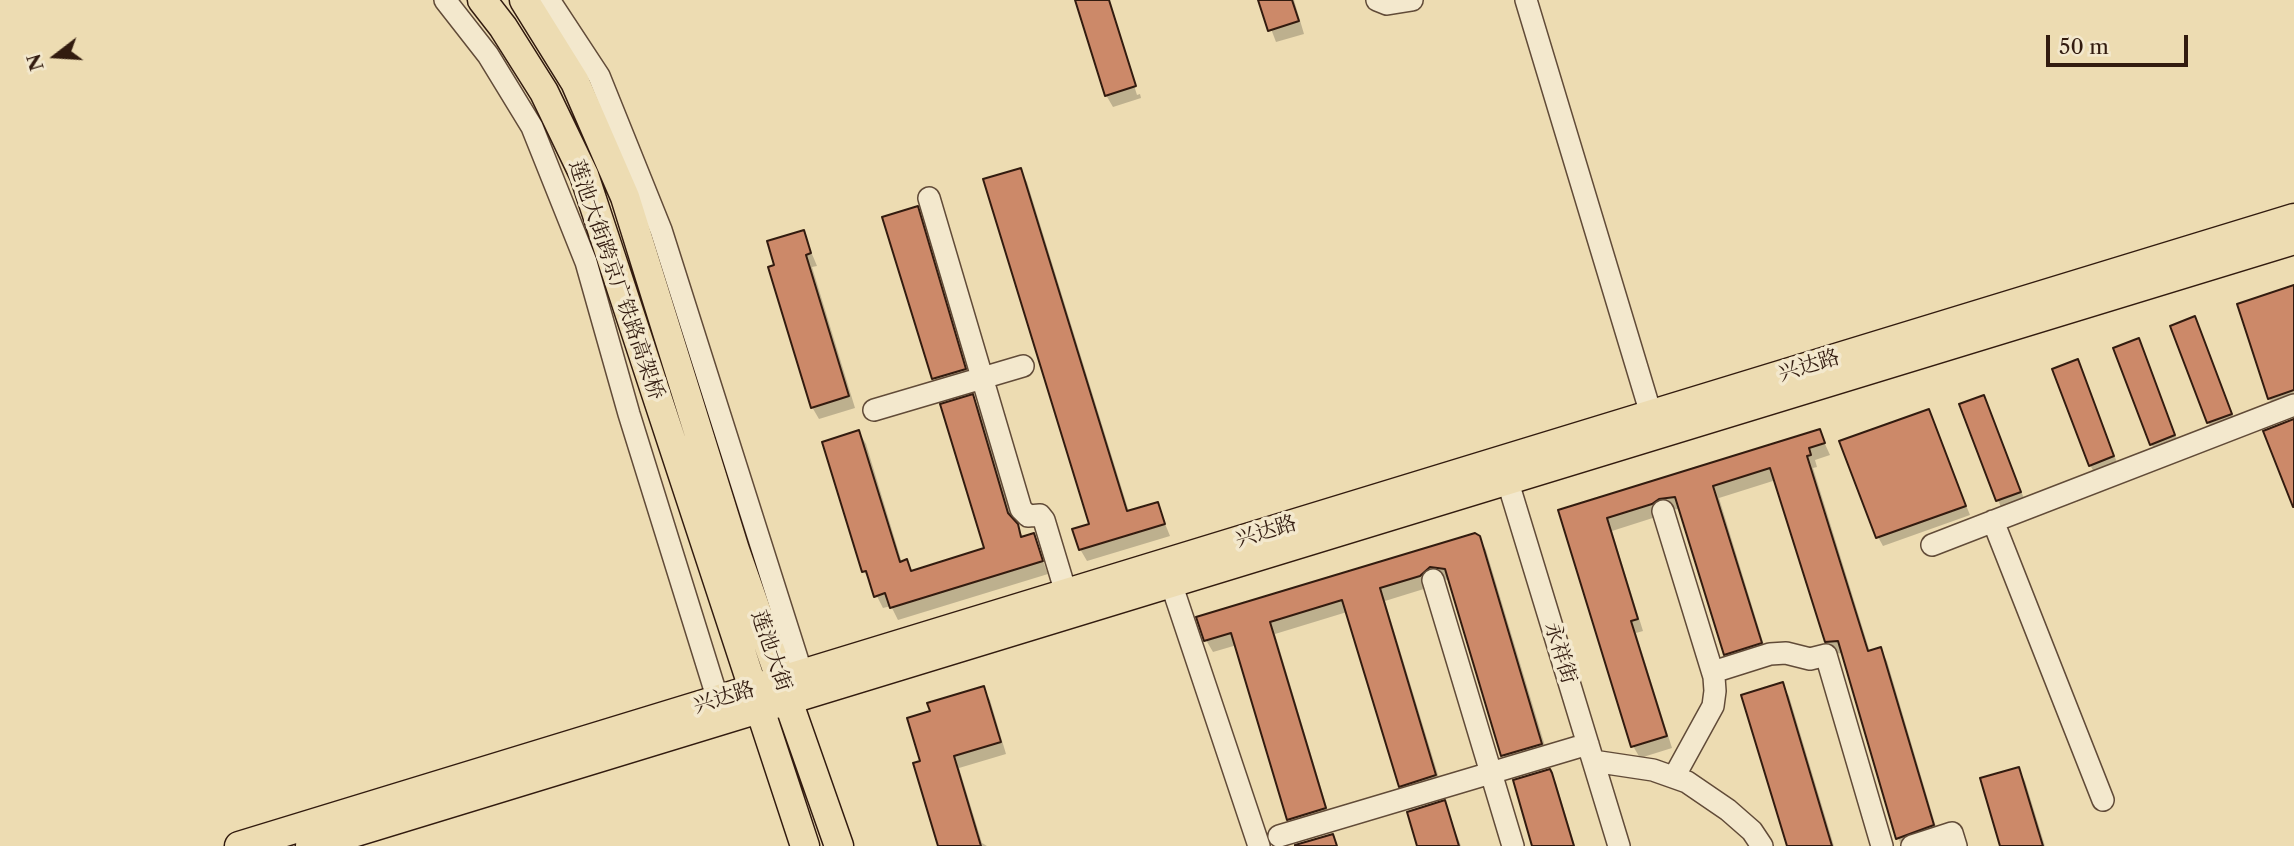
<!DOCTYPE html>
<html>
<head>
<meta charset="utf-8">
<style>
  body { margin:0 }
  #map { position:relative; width:2294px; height:846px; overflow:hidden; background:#eddcb2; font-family:"Libre Caslon Text",serif }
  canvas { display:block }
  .north { position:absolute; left:21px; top:21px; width:70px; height:70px; -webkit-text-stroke:5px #f3e8cd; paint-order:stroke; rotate:253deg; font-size:19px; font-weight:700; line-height:28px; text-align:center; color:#321b0f }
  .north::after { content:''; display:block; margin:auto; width:24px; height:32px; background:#321b0f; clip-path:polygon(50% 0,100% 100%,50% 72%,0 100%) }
  .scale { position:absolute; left:2046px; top:35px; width:142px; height:32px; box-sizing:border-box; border:4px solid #321b0f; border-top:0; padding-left:9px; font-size:21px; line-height:24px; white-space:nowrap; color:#321b0f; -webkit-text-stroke:5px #f3e8cd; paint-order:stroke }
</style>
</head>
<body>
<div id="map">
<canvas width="2294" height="846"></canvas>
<div class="north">N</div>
<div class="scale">50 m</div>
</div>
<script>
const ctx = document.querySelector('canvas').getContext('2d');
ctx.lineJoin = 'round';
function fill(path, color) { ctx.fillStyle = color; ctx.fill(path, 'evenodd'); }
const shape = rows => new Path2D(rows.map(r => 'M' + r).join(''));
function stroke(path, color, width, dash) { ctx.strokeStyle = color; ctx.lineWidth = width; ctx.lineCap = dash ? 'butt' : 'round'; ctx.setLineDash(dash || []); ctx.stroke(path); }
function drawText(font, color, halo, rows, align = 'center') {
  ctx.font = font + ' "Libre Caslon Text","Noto Serif SC",serif'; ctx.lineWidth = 7; ctx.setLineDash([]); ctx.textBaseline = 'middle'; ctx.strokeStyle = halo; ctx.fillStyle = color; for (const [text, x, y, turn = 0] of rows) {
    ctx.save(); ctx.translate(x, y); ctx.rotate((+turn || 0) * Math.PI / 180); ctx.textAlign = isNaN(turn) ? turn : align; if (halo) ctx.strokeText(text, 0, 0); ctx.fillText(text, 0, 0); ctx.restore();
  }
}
const shadow = shape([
  [1077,0,1107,0,1137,95,1140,94,1141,98,1113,107,1106,95],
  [1260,0,1294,0,1304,34,1276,42],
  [1020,170,1027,182,1129,512,1157,504,1170,536,1087,561,1080,549,1091,525],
  [917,208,924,220,971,381,941,390,934,378],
  [803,232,817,266,812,267,855,408,819,419,812,407],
  [2294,287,2294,404,2276,410,2269,398],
  [2195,319,2236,423,2213,431,2208,422],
  [2138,340,2179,444,2157,453,2151,444],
  [2082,370,2118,465,2095,474,2090,465],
  [973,396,979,408,1013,521,1024,538,1033,535,1048,574,898,620,891,606,883,608,864,571,859,432,866,444,902,563,907,561,913,572,986,549],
  [1984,397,2025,501,2002,510,1961,405],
  [1928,411,1970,515,1883,546,1878,537],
  [1819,431,1830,455,1815,460,1817,467,1813,468,1870,652,1880,649,1887,661,1939,837,1902,846,1898,838,1843,653,1833,654,1826,641,1776,480,1719,498,1767,655,1733,666,1726,654,1681,509,1666,510,1659,516,1612,531,1643,631,1636,633,1672,748,1640,758,1633,746,1560,511],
  [1479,537,1486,550,1548,756,1510,767,1503,755,1450,580,1437,579,1427,588,1385,601,1442,788,1408,798,1401,786,1347,612,1275,634,1331,821,1296,831,1289,819,1237,645,1213,652,1206,640],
  [1782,684,1789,696,1834,846,1789,846],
  [983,688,990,700,1006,754,959,768,982,843,987,846,940,846,922,762,932,712],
  [2018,769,2025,781,2045,846,2002,846],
  [1549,771,1556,783,1575,846,1534,846],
  [1444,802,1461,846,1419,846]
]);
const building = shape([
  [1075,0,1109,0,1136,86,1105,96,1075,0],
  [1258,0,1292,0,1299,21,1268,31,1258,0],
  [1021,168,1127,511,1158,502,1165,524,1079,550,1072,529,1089,524,983,179,1021,168],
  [918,206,966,369,932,379,882,217,918,206],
  [804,230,811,253,806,255,849,396,811,408,768,267,774,265,767,241,804,230],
  [2294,285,2294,390,2268,399,2237,304,2294,285],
  [2195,316,2232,414,2207,423,2170,326,2195,316],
  [2139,338,2175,435,2150,445,2113,348,2139,338],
  [2078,359,2114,456,2089,466,2052,369,2078,359],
  [973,394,1008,513,1018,524,1021,537,1034,533,1043,561,890,608,885,593,874,597,866,571,862,572,822,442,859,430,900,562,907,559,911,571,984,548,940,404,973,394],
  [1984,395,2021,492,1996,501,1959,404,1984,395],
  [1929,409,1966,506,1876,538,1839,441,1929,409],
  [2294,419,2294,507,2293,507,2263,431,2294,419],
  [1820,429,1825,443,1809,448,1811,455,1807,456,1868,651,1881,647,1934,825,1896,839,1838,641,1825,642,1770,468,1713,486,1762,643,1724,655,1675,497,1659,499,1652,504,1607,518,1638,619,1631,621,1667,736,1631,747,1558,510,1820,429],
  [1475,533,1480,536,1542,744,1501,756,1445,569,1430,567,1420,576,1380,588,1436,775,1399,787,1342,600,1270,622,1326,808,1287,820,1231,633,1204,641,1196,617,1475,533],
  [1783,682,1832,846,1787,846,1741,695,1783,682],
  [984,686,1001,742,954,756,981,846,938,846,913,763,920,761,907,718,930,711,927,703,984,686],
  [2019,767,2043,846,2000,846,1980,778,2019,767],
  [1550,769,1552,773,1574,846,1532,846,1513,780,1550,769],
  [1445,800,1459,846,1417,846,1407,812,1445,800],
  [1333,834,1337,846,1295,846,1295,845,1333,834]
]);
const minor = shape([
  [445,0,488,55,532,127,586,262,629,414,718,700],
  [549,0,599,76,661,230,802,674],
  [1377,0,1387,4,1412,0],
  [1526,0,1651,414],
  [929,198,1021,509,1028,516,1040,515,1044,520,1066,593],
  [874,410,1023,366],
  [1503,466,1619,846],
  [1663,511,1714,677,1715,691,1713,706,1674,777],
  [1993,521,2103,800],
  [1932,545,2294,405],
  [1433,580,1513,846],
  [1171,583,1259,846],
  [1713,672,1770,654,1786,653,1810,659,1826,655,1882,846],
  [1593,761,1653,770,1687,782,1728,810,1752,831,1762,846],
  [1279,836,1588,744],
  [1912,846,1952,833,1956,846]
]);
const major = shape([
  [482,0,503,27,544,92,584,175,805,846],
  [524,0,575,82,625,197,735,550,839,846],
  [239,846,2294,218],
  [310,846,2294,240]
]);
const streetNames = [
  ["莲池大街跨京广铁路高架桥",616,280,71],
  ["兴达路",1809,366,-17],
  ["兴达路",1266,532,-17],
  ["莲池大街",771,651,71],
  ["永祥街",1560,653,73],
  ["兴达路",724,698,-17]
];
fill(shadow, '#0003');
fill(building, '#cc8969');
stroke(building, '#321b0f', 2);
stroke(minor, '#614b38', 24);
stroke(major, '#321b0f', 31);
stroke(minor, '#f3e8cd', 21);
stroke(major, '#eddcb2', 28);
drawText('21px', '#321b0f', '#f3e8cd', streetNames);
</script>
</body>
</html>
